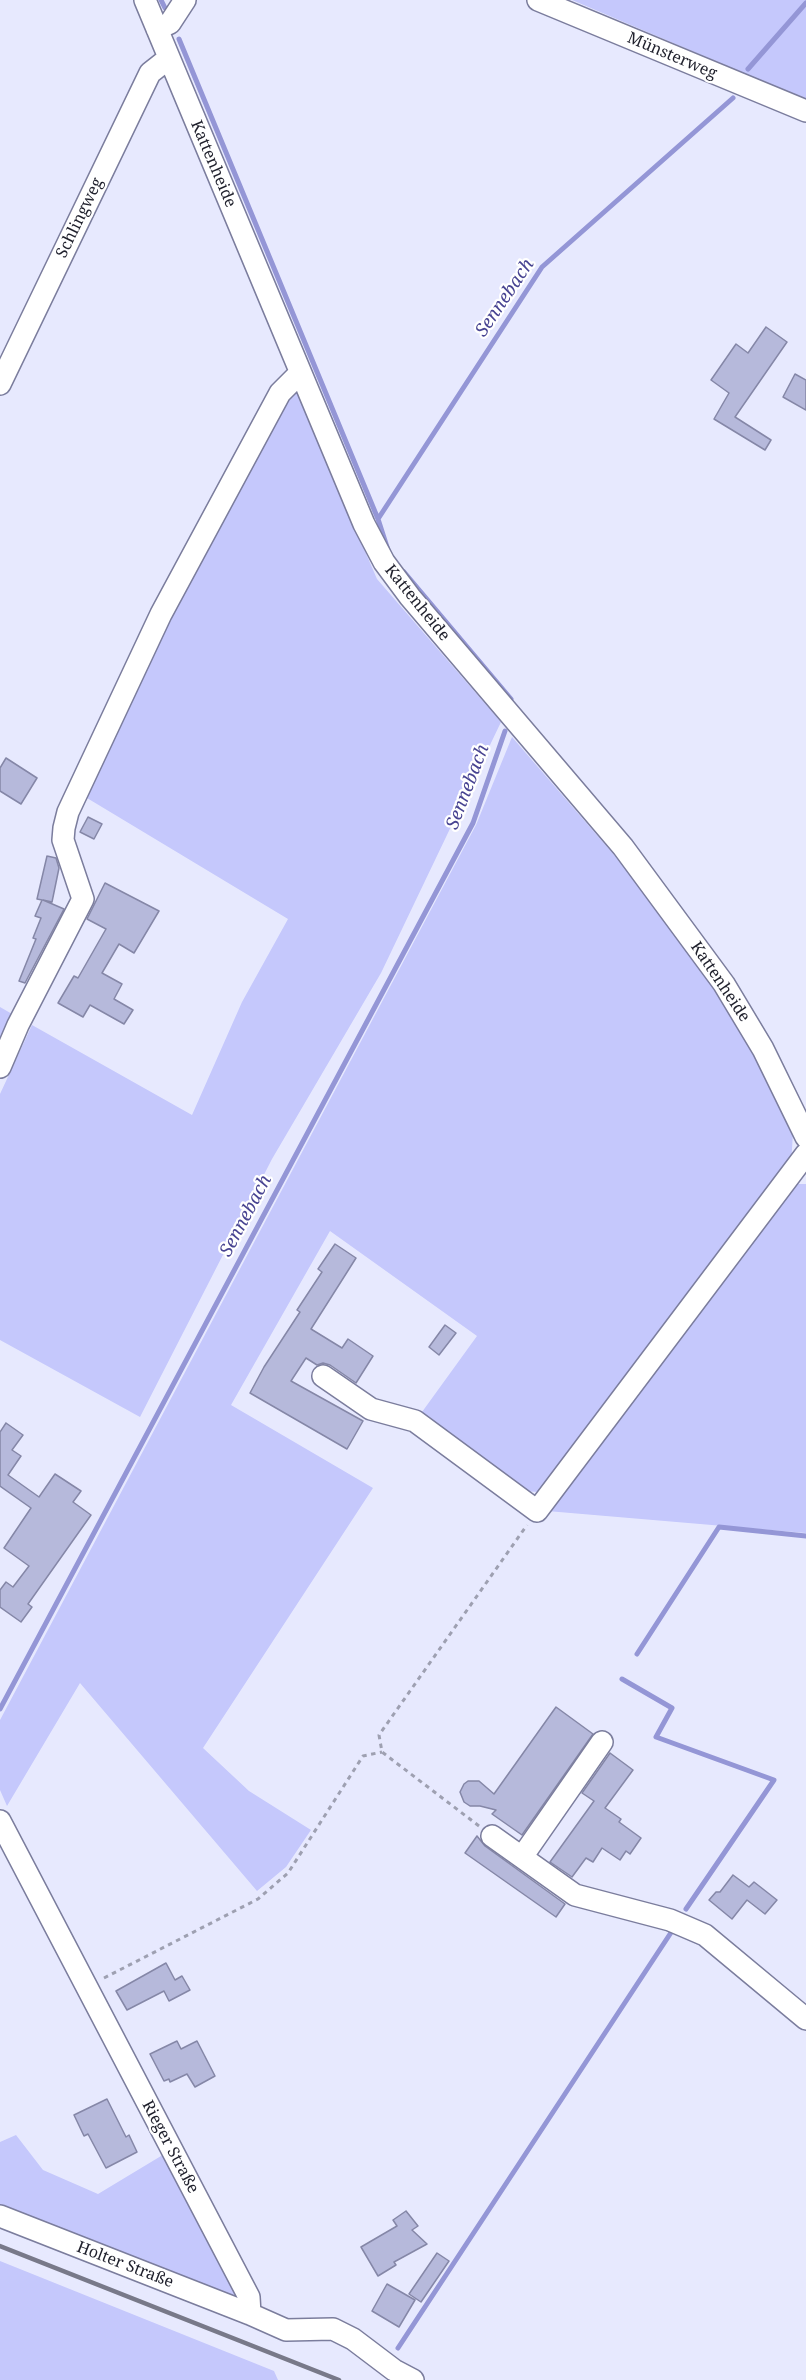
<!DOCTYPE html>
<html>
<head>
<meta charset="utf-8">
<style>
  body { margin:0 }
  canvas { display:block; background:#e7e9fe }
</style>
</head>
<body>
<canvas width="806" height="2380"></canvas>
<script>
const ctx = document.querySelector('canvas').getContext('2d');
ctx.lineJoin = 'round';
function fill(path, color) { ctx.fillStyle = color; ctx.fill(path, 'evenodd'); }
const shape = rows => new Path2D(rows.map(r => 'M' + r).join(''));
function stroke(path, color, width, dash) { ctx.strokeStyle = color; ctx.lineWidth = width; ctx.lineCap = dash ? 'butt' : 'round'; ctx.setLineDash(dash || []); ctx.stroke(path); }
function drawText(font, color, halo, rows, align = 'center') {
  ctx.font = font + ' "Noto Serif",serif'; ctx.lineWidth = 4.5; ctx.setLineDash([]); ctx.textBaseline = 'middle'; ctx.strokeStyle = halo; ctx.fillStyle = color; for (const [text, x, y, turn = 0] of rows) {
    ctx.save(); ctx.translate(x, y); ctx.rotate((+turn || 0) * Math.PI / 180); ctx.textAlign = isNaN(turn) ? turn : align; if (halo) ctx.strokeText(text, 0, 0); ctx.fillText(text, 0, 0); ctx.restore();
  }
}
const green = shape([
  [572,0,806,0,806,101,739,71],
  [297,393,377,579,501,722,381,973,272,1159,140,1417,0,1340,0,1094,32,1025,192,1115,242,1002,288,919,82,795,167,615,286,398],
  [512,737,634,878,716,990,754,1054,793,1132,791,1166,539,1492,522,1491,435,1430,422,1412,477,1336,330,1231,231,1405,373,1488,203,1748,249,1791,311,1830,286,1867,257,1891,80,1683,7,1806,0,1790,0,1720,476,825],
  [0,1007,19,1018,0,1059],
  [791,1184,806,1184,806,1533,547,1511],
  [16,2135,43,2170,98,2194,166,2153,236,2291,233,2296,0,2211,0,2142],
  [0,2261,274,2371,278,2380,0,2380]
]);
const stream = shape([
  [161,0,165,8],
  [179,39,378,519],
  [748,69,806,3],
  [388,550,378,519,542,267,733,98],
  [404,572,511,699],
  [637,1654,719,1527,806,1536],
  [622,1679,672,1708,656,1737,774,1780,686,1909],
  [0,1709,473,823,505,731],
  [398,2348,674,1928]
]);
const building = shape([
  [766,327,787,342,735,417,771,440,765,450,714,419,729,393,711,380,736,344,748,353,766,327],
  [795,374,806,380,806,410,783,397,795,374],
  [6,758,37,778,21,804,0,791,0,768,6,758],
  [88,817,102,824,94,839,80,832,88,817],
  [47,856,56,858,59,868,52,902,43,900,64,909,25,983,19,981,36,939,33,938,41,918,35,916,42,900,37,899,47,856],
  [105,883,159,911,134,953,119,944,102,973,122,984,114,999,133,1010,124,1024,90,1005,83,1017,58,1003,74,976,78,978,106,929,87,919,105,883],
  [335,1244,356,1258,311,1329,342,1348,348,1339,373,1356,356,1383,330,1365,323,1363,317,1365,306,1358,291,1381,363,1421,347,1449,250,1393,264,1367,300,1312,297,1310,322,1272,318,1269,335,1244],
  [445,1325,456,1333,439,1355,429,1347,445,1325],
  [6,1423,23,1435,12,1450,21,1456,8,1475,39,1497,55,1474,81,1491,73,1502,91,1515,28,1604,32,1607,21,1622,0,1607,0,1590,6,1582,13,1587,29,1566,4,1548,31,1508,0,1486,0,1432,6,1423],
  [556,1707,593,1734,522,1835,492,1814,496,1810,480,1806,470,1806,464,1802,460,1792,464,1784,468,1781,479,1781,494,1794,556,1707],
  [610,1753,633,1770,605,1808,621,1819,619,1822,641,1838,630,1854,626,1851,620,1860,602,1848,593,1862,586,1858,572,1877,550,1862,594,1801,582,1793,610,1753],
  [477,1836,485,1846,565,1904,556,1917,465,1853,477,1836],
  [733,1875,749,1887,754,1882,777,1900,765,1914,747,1900,732,1919,709,1900,716,1892,720,1892,733,1875],
  [166,1963,175,1980,182,1976,190,1990,169,2001,164,1991,127,2010,116,1991,166,1963],
  [177,2041,181,2049,197,2041,215,2076,195,2087,187,2074,170,2082,169,2079,164,2081,150,2054,177,2041],
  [107,2099,126,2137,129,2135,137,2152,106,2168,88,2134,84,2136,74,2115,107,2099],
  [406,2211,418,2226,412,2230,427,2244,394,2262,396,2265,378,2276,361,2247,397,2226,393,2220,406,2211],
  [437,2253,449,2261,421,2302,409,2294,437,2253],
  [387,2284,415,2300,399,2327,372,2311,387,2284]
]);
const path = shape([
  [479,1826,382,1752,379,1735,527,1525],
  [104,1978,258,1899,288,1873,363,1756,382,1752]
]);
const minor = shape([
  [145,0,364,524,384,562,410,597,623,847,724,984,763,1049,806,1137],
  [538,0,806,111],
  [157,29,170,23,185,0],
  [0,384,150,73,169,58],
  [0,1067,18,1025,83,899,63,840,64,828,68,812,161,614,280,393,300,373],
  [323,1376,371,1409,415,1421,537,1511,806,1154],
  [0,1821,249,2297,250,2314],
  [492,1836,575,1895,670,1920,705,1935,806,2019],
  [522,1857,602,1742],
  [0,2216,250,2314,286,2330,333,2329,353,2339,394,2370,413,2380]
]);
const rail = shape([
  [0,2246,339,2380]
]);
const streetNames = [
  ["Münsterweg",672,56,23],
  ["Kattenheide",213,164,67],
  ["Schlingweg",80,218,-64],
  ["Kattenheide",417,603,51],
  ["Kattenheide",720,982,56],
  ["Rieger Straße",170,2147,62],
  ["Holter Straße",125,2265,21]
];
const waterNames = [
  ["Sennebach",505,298,-56],
  ["Sennebach",468,787,-69],
  ["Sennebach",246,1216,-62]
];
fill(green, '#c5c8fc');
stroke(stream, '#9496d6', 5);
fill(building, '#b6b9db');
stroke(building, '#8587a7', 1.5);
stroke(minor, '#7b7d9d', 24);
stroke(path, '#9ea0b1', 3, [4.5, 4.5]);
stroke(minor, '#fff', 21);
stroke(rail, '#787989', 4.5);
drawText('16px', '#1f202c', '#fff', streetNames);
drawText('italic 18px', '#484492', '#fff', waterNames);
</script>
</body>
</html>
